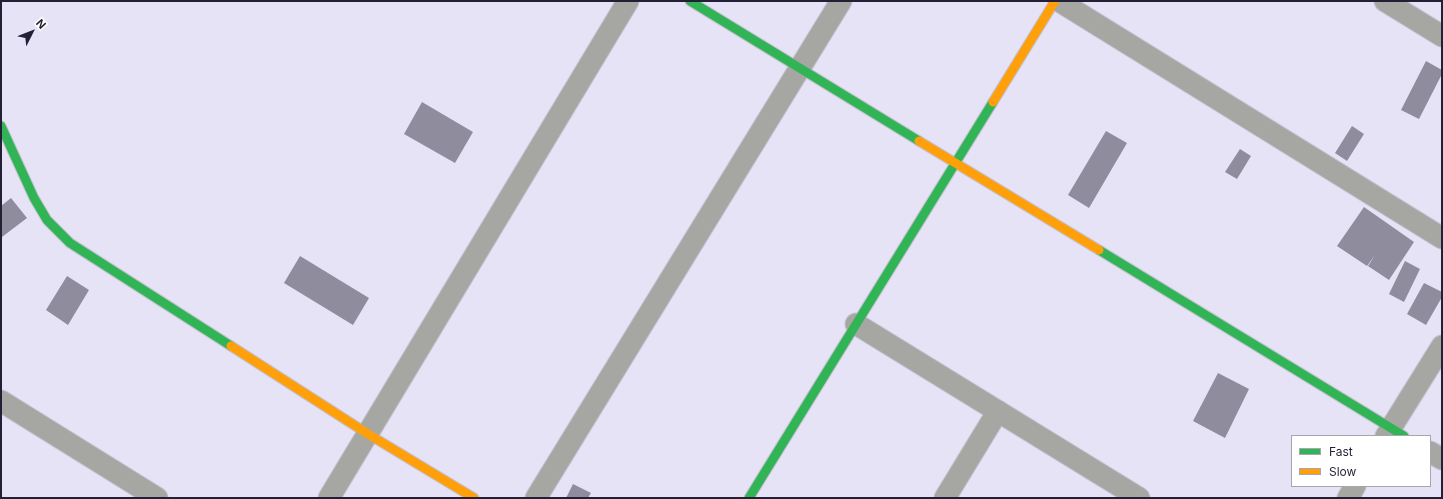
<!DOCTYPE html>
<html>
<head>
<meta charset="utf-8">
<style>
  body { margin:0 }
  #map { position:relative; width:1443px; height:499px; overflow:hidden; background:#e6e3f6; font-family:Inter,sans-serif }
  canvas { display:block }
  .frame { position:absolute; inset:0; border:2px solid #231f34; pointer-events:none }
  .legend { position:absolute; left:1291px; top:435px; width:140px; height:52px; box-sizing:border-box; background:#fff; border:1px solid #a7a5ae; margin:0; padding:5px 7px; list-style:none; font-size:12px; color:#231f34 }
  .legend li { display:flex; align-items:center; gap:8px; height:20px }
  .legend b { width:20px; border:1px solid #a7a5ae }
  .north { position:absolute; left:12px; top:12px; width:40px; height:40px; -webkit-text-stroke:3px #fff; paint-order:stroke; rotate:48deg; font-size:11px; font-weight:700; line-height:16px; text-align:center; color:#231f34 }
  .north::after { content:''; display:block; margin:auto; width:14px; height:18px; background:#231f34; clip-path:polygon(50% 0,100% 100%,50% 72%,0 100%) }
</style>
</head>
<body>
<div id="map">
<canvas width="1443" height="499"></canvas>
<div class="frame"></div>
<ul class="legend">
<li><b style="height:5px;background:#30b455"></b>Fast</li>
<li><b style="height:5px;background:#ff9f0a"></b>Slow</li>
</ul>
<div class="north">N</div>
</div>
<script>
const ctx = document.querySelector('canvas').getContext('2d');
ctx.lineJoin = 'round';
function fill(path, color) { ctx.fillStyle = color; ctx.fill(path, 'evenodd'); }
const shape = rows => new Path2D(rows.map(r => 'M' + r).join(''));
function stroke(path, color, width, dash) { ctx.strokeStyle = color; ctx.lineWidth = width; ctx.lineCap = dash ? 'butt' : 'round'; ctx.setLineDash(dash || []); ctx.stroke(path); }
const building = shape([
  [1426,61,1442,70,1442,74,1419,119,1401,110],
  [422,102,473,132,455,163,404,134],
  [1352,126,1364,134,1347,161,1335,153],
  [1106,131,1127,143,1089,208,1068,195],
  [1240,149,1251,156,1237,179,1225,172],
  [11,198,27,218,2,237,1,206],
  [1364,207,1414,242,1389,280,1368,266,1375,255,1367,266,1337,246],
  [300,256,369,298,353,325,284,283],
  [1405,261,1420,269,1404,302,1389,294],
  [67,276,89,290,68,325,46,310],
  [1424,283,1442,292,1442,297,1426,325,1407,314],
  [1218,373,1249,389,1225,438,1193,421],
  [573,484,591,493,588,498,566,498]
]);
const street = shape([
  [1059,1,1442,238],
  [1385,1,1442,36],
  [856,324,1139,498],
  [1,401,157,498],
  [1386,436,1442,346],
  [1430,452,1442,459],
  [329,498,628,1],
  [536,498,841,1],
  [945,498,998,411],
  [1348,498,1355,486]
]);
const fast = shape([
  [690,1,919,141],
  [1,126,34,198,47,220,70,243,231,346],
  [1099,250,1404,436],
  [749,498,993,102]
]);
const slow = shape([
  [993,102,1055,1],
  [919,141,1099,250],
  [231,346,368,434,474,498]
]);
fill(building, '#8f8c9d');
stroke(street, '#c4c1d1', 23);
stroke(fast, '#c4c1d1', 11);
stroke(slow, '#c4c1d1', 11);
stroke(street, '#a6a7a2', 21);
stroke(fast, '#30b455', 9);
stroke(slow, '#ff9f0a', 9);
</script>
</body>
</html>
